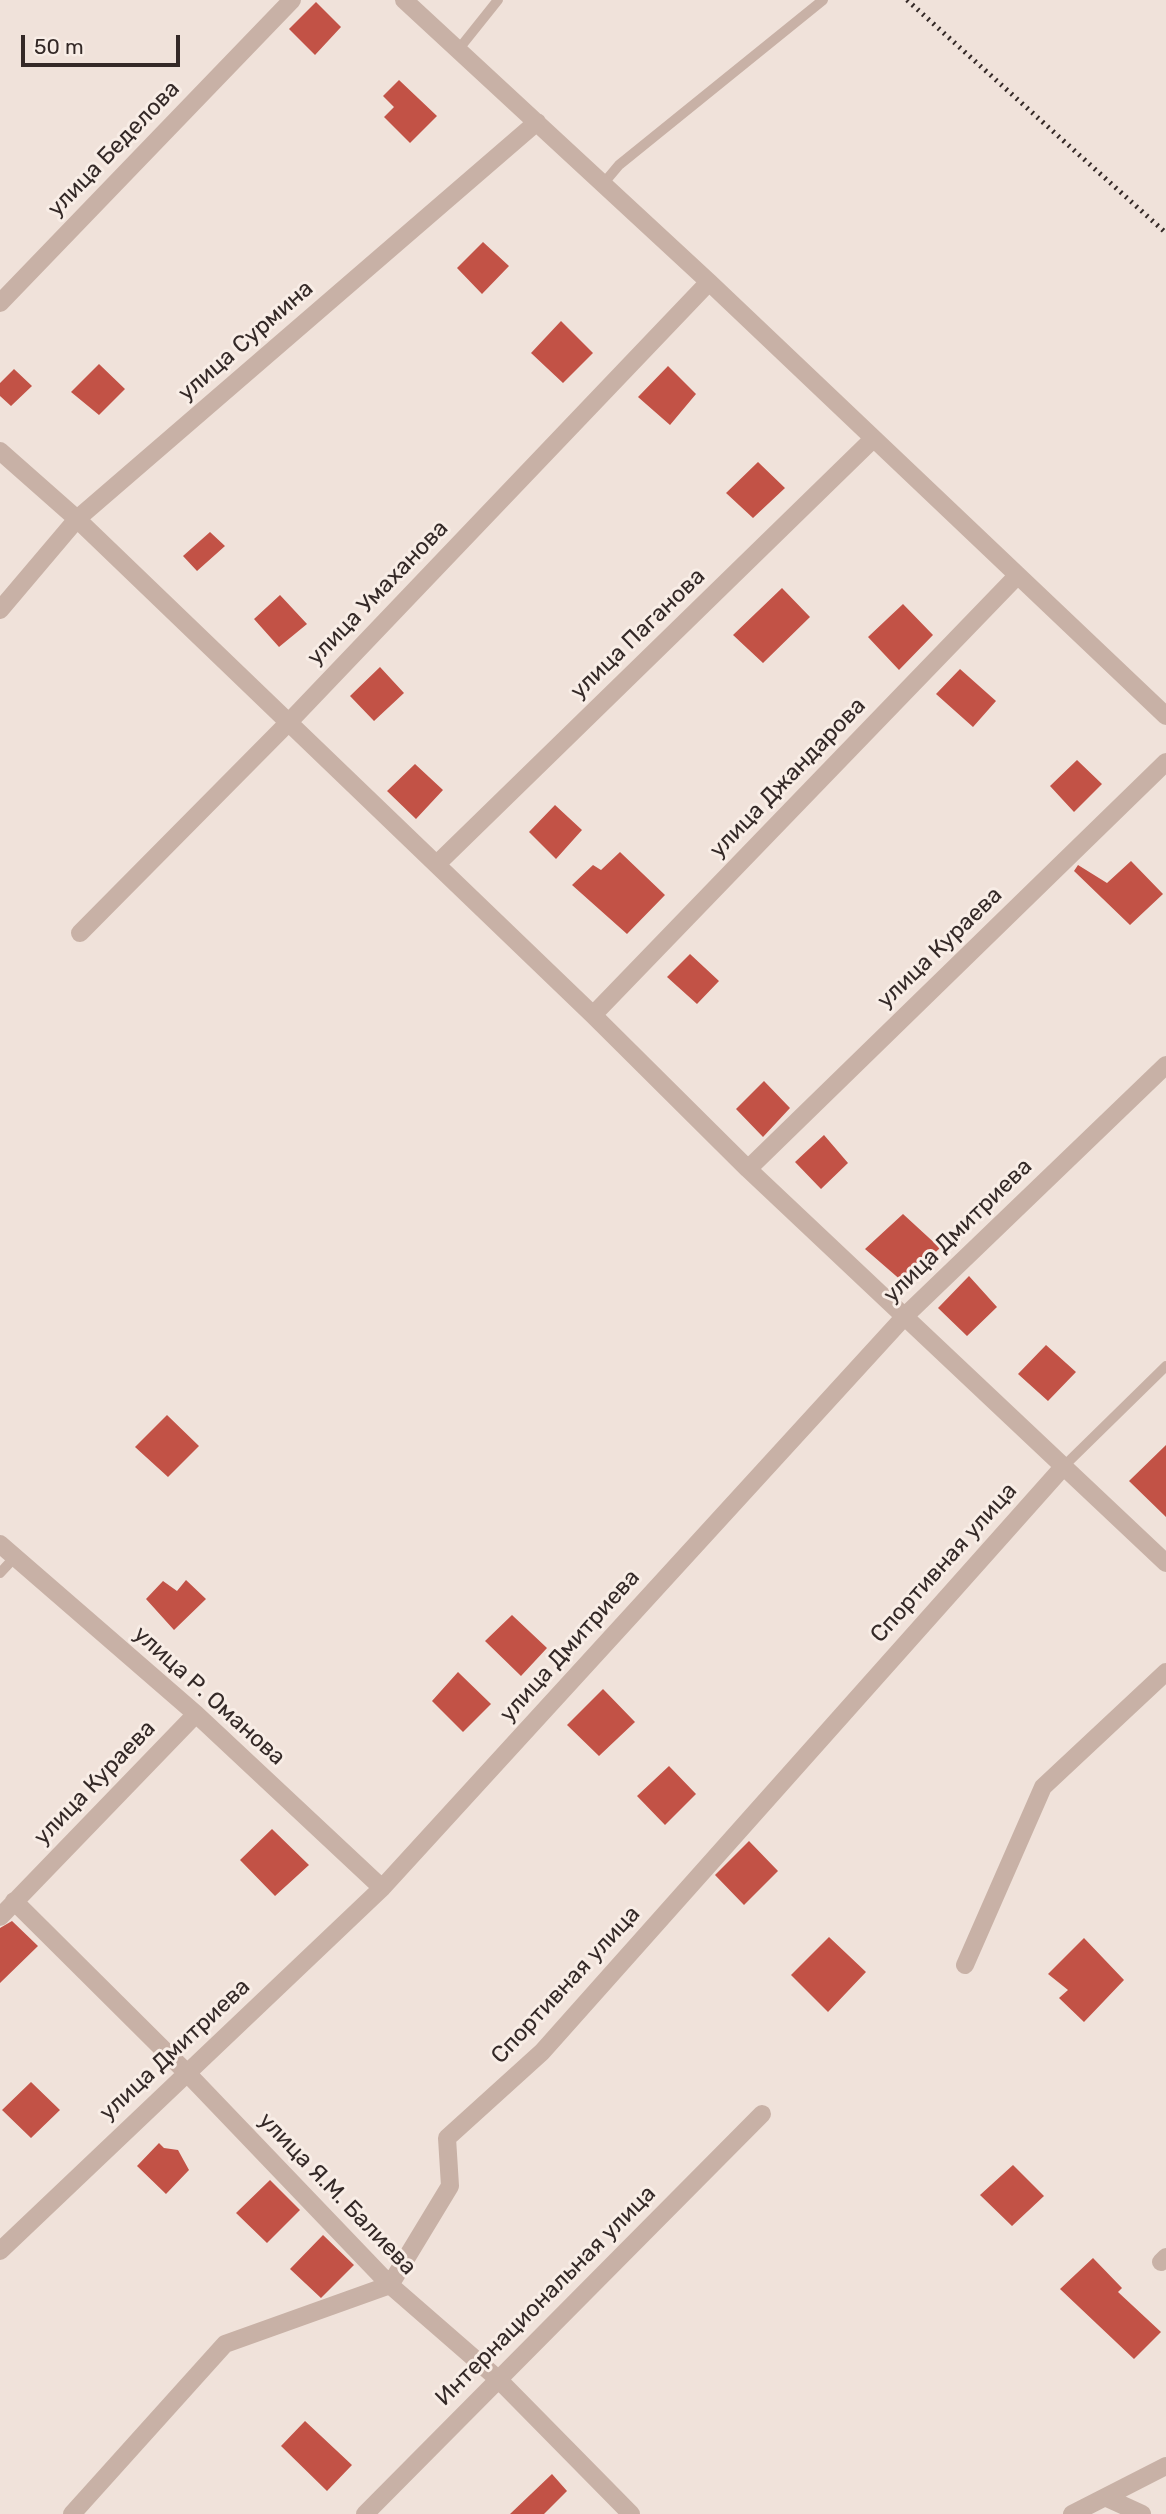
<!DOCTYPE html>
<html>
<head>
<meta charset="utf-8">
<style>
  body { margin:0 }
  #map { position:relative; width:1166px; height:2514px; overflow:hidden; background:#f0e2da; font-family:Rubik,sans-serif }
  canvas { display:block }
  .scale { position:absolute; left:21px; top:35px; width:159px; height:32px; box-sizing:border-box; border:4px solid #342927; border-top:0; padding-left:9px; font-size:21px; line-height:24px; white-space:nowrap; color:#342927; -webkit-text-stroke:5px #f8ede6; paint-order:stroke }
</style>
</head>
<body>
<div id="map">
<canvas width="1166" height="2514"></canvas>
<div class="scale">50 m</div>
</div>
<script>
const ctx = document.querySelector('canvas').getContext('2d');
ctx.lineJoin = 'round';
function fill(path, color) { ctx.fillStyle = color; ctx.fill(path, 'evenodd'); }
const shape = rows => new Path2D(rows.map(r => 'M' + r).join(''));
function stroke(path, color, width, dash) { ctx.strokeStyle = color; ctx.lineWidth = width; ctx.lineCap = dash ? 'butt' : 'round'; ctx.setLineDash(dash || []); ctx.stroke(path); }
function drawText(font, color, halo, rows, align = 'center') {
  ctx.font = font + ' Rubik,sans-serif'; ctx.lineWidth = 6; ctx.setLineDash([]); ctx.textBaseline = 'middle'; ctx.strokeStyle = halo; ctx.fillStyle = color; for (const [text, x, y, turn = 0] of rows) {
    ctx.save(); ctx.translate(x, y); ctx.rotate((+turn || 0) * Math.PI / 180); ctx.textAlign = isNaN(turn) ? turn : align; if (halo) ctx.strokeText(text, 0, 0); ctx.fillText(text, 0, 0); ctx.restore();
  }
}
const building = shape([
  [316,2,341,27,315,55,289,29],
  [399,80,437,116,410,143,384,117,394,107,383,96],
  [483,242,509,266,482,294,457,268],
  [561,321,593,353,563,383,531,353],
  [99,364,125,389,99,415,71,392],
  [668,366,696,394,670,425,638,397],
  [14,369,32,386,11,406,0,396,0,383],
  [758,462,785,488,753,518,726,493],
  [210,532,225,546,197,571,183,556],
  [782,588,810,617,763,663,733,635],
  [280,595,307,624,279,647,254,619],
  [903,604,933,635,899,670,868,637],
  [380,667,404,693,374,721,350,696],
  [960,669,996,701,973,727,936,694],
  [1077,760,1102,784,1074,812,1050,786],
  [415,764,443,790,416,819,387,791],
  [555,805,582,830,556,859,529,832],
  [620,852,665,895,627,934,572,885,593,865,601,870],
  [1131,861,1163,894,1130,925,1074,871,1078,865,1107,883],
  [690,954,719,981,697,1004,667,977],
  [764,1081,790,1108,763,1137,736,1109],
  [824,1135,848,1163,821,1189,795,1162],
  [903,1214,940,1248,903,1282,865,1249],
  [969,1276,997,1307,967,1336,938,1308],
  [1046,1345,1076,1372,1048,1401,1018,1374],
  [167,1415,199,1446,168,1477,135,1447],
  [1166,1445,1166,1517,1129,1481],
  [186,1580,206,1599,174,1630,146,1599,163,1581,177,1591],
  [512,1615,547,1648,521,1676,485,1641],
  [458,1672,491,1704,463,1732,432,1701],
  [603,1689,635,1722,599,1756,567,1725],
  [669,1766,696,1794,665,1825,637,1796],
  [272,1829,309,1865,275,1896,240,1860],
  [749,1841,778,1871,744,1905,715,1875],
  [12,1921,38,1946,0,1983,0,1928],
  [829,1937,866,1972,828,2012,791,1975],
  [1084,1938,1124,1980,1084,2022,1059,1998,1068,1990,1048,1974],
  [31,2082,60,2110,31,2138,2,2110],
  [159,2143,164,2148,178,2150,189,2170,166,2194,137,2166],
  [1013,2165,1044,2196,1012,2226,980,2195],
  [270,2180,300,2210,267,2243,236,2213],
  [323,2235,354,2265,321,2298,290,2269],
  [1093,2258,1122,2288,1118,2292,1161,2332,1134,2359,1060,2289],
  [305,2421,352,2465,327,2491,281,2446],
  [552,2474,567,2491,544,2514,510,2514]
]);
const service = shape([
  [458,50,498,0],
  [603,184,619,165,823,0],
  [1064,1466,1166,1366],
  [0,1573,14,1558]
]);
const minor = shape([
  [404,0,709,282,1166,716],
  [0,303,292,0],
  [0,451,77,519,593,1015,748,1169,1166,1563],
  [0,610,77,519,537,122],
  [437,864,873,439],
  [80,933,289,722,709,282],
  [593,1015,1017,576],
  [748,1169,1166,762],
  [0,1544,196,1714,382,1888],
  [14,1901,187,2073,390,2285,498,2379,631,2514],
  [0,1917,196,1714],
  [965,1965,1043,1787,1166,1672],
  [0,2251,382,1888,906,1315,1166,1065],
  [1161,2262,1166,2257],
  [1107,2498,1142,2514],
  [72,2514,225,2344,390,2285,450,2186,447,2138,542,2052,1064,1466],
  [365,2514,762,2114],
  [1072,2514,1166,2466]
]);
const rail = shape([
  [907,0,1166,233]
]);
const streetNames = [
  ["улица Беделова",114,149,-46],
  ["улица Сурмина",246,341,-41],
  ["улица Умаханова",378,593,-46],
  ["улица Паганова",638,634,-44],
  ["улица Джандарова",788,778,-46],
  ["улица Кураева",940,948,-44],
  ["улица Дмитриева",958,1231,-44],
  ["Спортивная улица",944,1563,-48],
  ["улица Дмитриева",570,1646,-48],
  ["улица Р. Оманова",209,1696,42],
  ["улица Кураева",95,1783,-46],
  ["Спортивная улица",566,1985,-47],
  ["улица Дмитриева",175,2050,-43],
  ["улица Я.М. Балиева",337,2194,46],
  ["Интернациональная улица",546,2296,-45]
];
fill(building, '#c25246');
stroke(service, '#c8b1a6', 10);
stroke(minor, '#c8b1a6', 18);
stroke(rail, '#342927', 5, [2, 5]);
drawText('23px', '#342927', '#f8ede6', streetNames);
</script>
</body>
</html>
